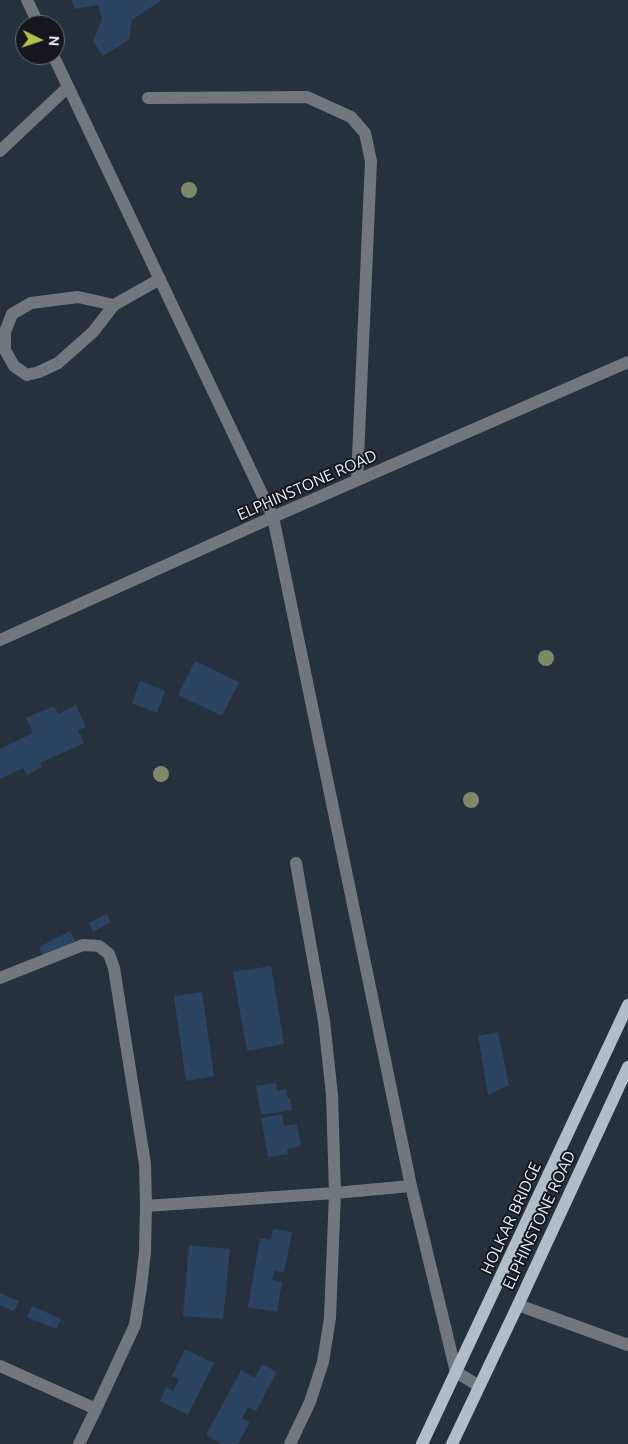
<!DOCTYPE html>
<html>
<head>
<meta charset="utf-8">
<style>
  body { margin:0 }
  #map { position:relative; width:628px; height:1444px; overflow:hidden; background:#26313d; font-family:Ubuntu,sans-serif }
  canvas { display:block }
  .north { position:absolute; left:15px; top:15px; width:50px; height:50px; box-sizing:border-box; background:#14181e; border:1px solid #686e74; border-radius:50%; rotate:94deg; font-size:14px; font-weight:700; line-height:20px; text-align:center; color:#e7eef6 }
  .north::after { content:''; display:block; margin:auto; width:18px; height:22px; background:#b6c149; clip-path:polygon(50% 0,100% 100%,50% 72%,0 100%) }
</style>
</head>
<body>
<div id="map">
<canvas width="628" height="1444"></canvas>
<div class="north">N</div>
</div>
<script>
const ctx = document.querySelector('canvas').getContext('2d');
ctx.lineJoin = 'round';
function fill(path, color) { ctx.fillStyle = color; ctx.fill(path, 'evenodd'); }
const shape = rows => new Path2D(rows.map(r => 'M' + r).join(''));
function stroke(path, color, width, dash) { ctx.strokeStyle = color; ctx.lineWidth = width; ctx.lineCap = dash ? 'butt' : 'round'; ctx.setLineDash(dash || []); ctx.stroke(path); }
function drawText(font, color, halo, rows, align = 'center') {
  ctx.font = font + ' Ubuntu,sans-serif'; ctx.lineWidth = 4; ctx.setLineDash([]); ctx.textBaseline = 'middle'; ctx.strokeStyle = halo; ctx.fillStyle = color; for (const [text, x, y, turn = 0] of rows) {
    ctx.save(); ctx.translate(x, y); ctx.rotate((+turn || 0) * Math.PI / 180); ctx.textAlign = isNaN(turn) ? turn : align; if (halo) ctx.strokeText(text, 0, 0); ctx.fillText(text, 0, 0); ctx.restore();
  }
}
const building = shape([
  [71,0,162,0,132,20,129,40,103,56,93,41,102,19,98,5,75,9],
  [195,661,239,682,222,716,178,695],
  [140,681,165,691,157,713,132,703],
  [76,705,86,727,78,730,84,743,40,763,42,767,27,775,23,768,0,779,0,749,33,733,26,718,54,706,58,714],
  [107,914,111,922,93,932,89,923],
  [70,931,75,941,44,957,39,947],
  [271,966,284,1044,247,1051,233,972],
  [202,992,214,1076,186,1081,174,996],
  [498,1032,509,1085,488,1095,478,1036],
  [276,1083,277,1091,286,1089,288,1098,290,1098,292,1110,261,1115,256,1086],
  [282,1114,284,1126,297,1124,301,1146,287,1149,288,1154,268,1157,261,1118],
  [273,1229,292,1232,284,1273,274,1271,272,1280,282,1282,277,1312,248,1307,260,1238,271,1240],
  [189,1245,230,1249,223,1319,183,1316],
  [0,1293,19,1301,14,1311,0,1305],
  [32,1306,61,1319,56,1329,27,1317],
  [185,1349,214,1363,188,1415,160,1401,166,1387,173,1391,179,1379,172,1376],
  [262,1364,277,1372,256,1411,248,1407,242,1418,250,1422,238,1444,222,1444,206,1435,241,1370,255,1378]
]);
const minor = shape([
  [27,0,39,25],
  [53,55,273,517,411,1186,456,1372,479,1386],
  [148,98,307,97,351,117,365,133,371,161,357,480],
  [0,151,68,87],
  [114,305,93,332,58,363,39,372,27,375,14,366,5,350,5,332,12,314,31,303,78,297,114,305,160,279],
  [0,640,273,517,628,362],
  [0,978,83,945,99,946,109,954,114,968,145,1164,146,1206,335,1193,411,1186],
  [518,1305,628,1345],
  [0,1366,96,1409,135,1325,141,1287,145,1252,146,1206],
  [79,1444,96,1409],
  [290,1444,310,1402,323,1362,330,1318,335,1193,332,1095,324,1021,296,863]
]);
const major = shape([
  [422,1444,628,1005],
  [452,1444,518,1305,628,1067]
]);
const trees = [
  [189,190],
  [546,658],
  [161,774],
  [471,800]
];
const streetNames = [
  ["ELPHINSTONE ROAD",307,485,-24],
  ["HOLKAR BRIDGE",511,1218,-65],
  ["ELPHINSTONE ROAD",539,1220,-65]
];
fill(building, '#2a4462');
stroke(minor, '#71777d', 12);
stroke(major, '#b2bdca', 12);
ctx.fillStyle = '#7f8868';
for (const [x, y] of trees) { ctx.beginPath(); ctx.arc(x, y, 8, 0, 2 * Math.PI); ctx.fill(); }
drawText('16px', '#e7eef6', '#14181e', streetNames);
</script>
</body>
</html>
